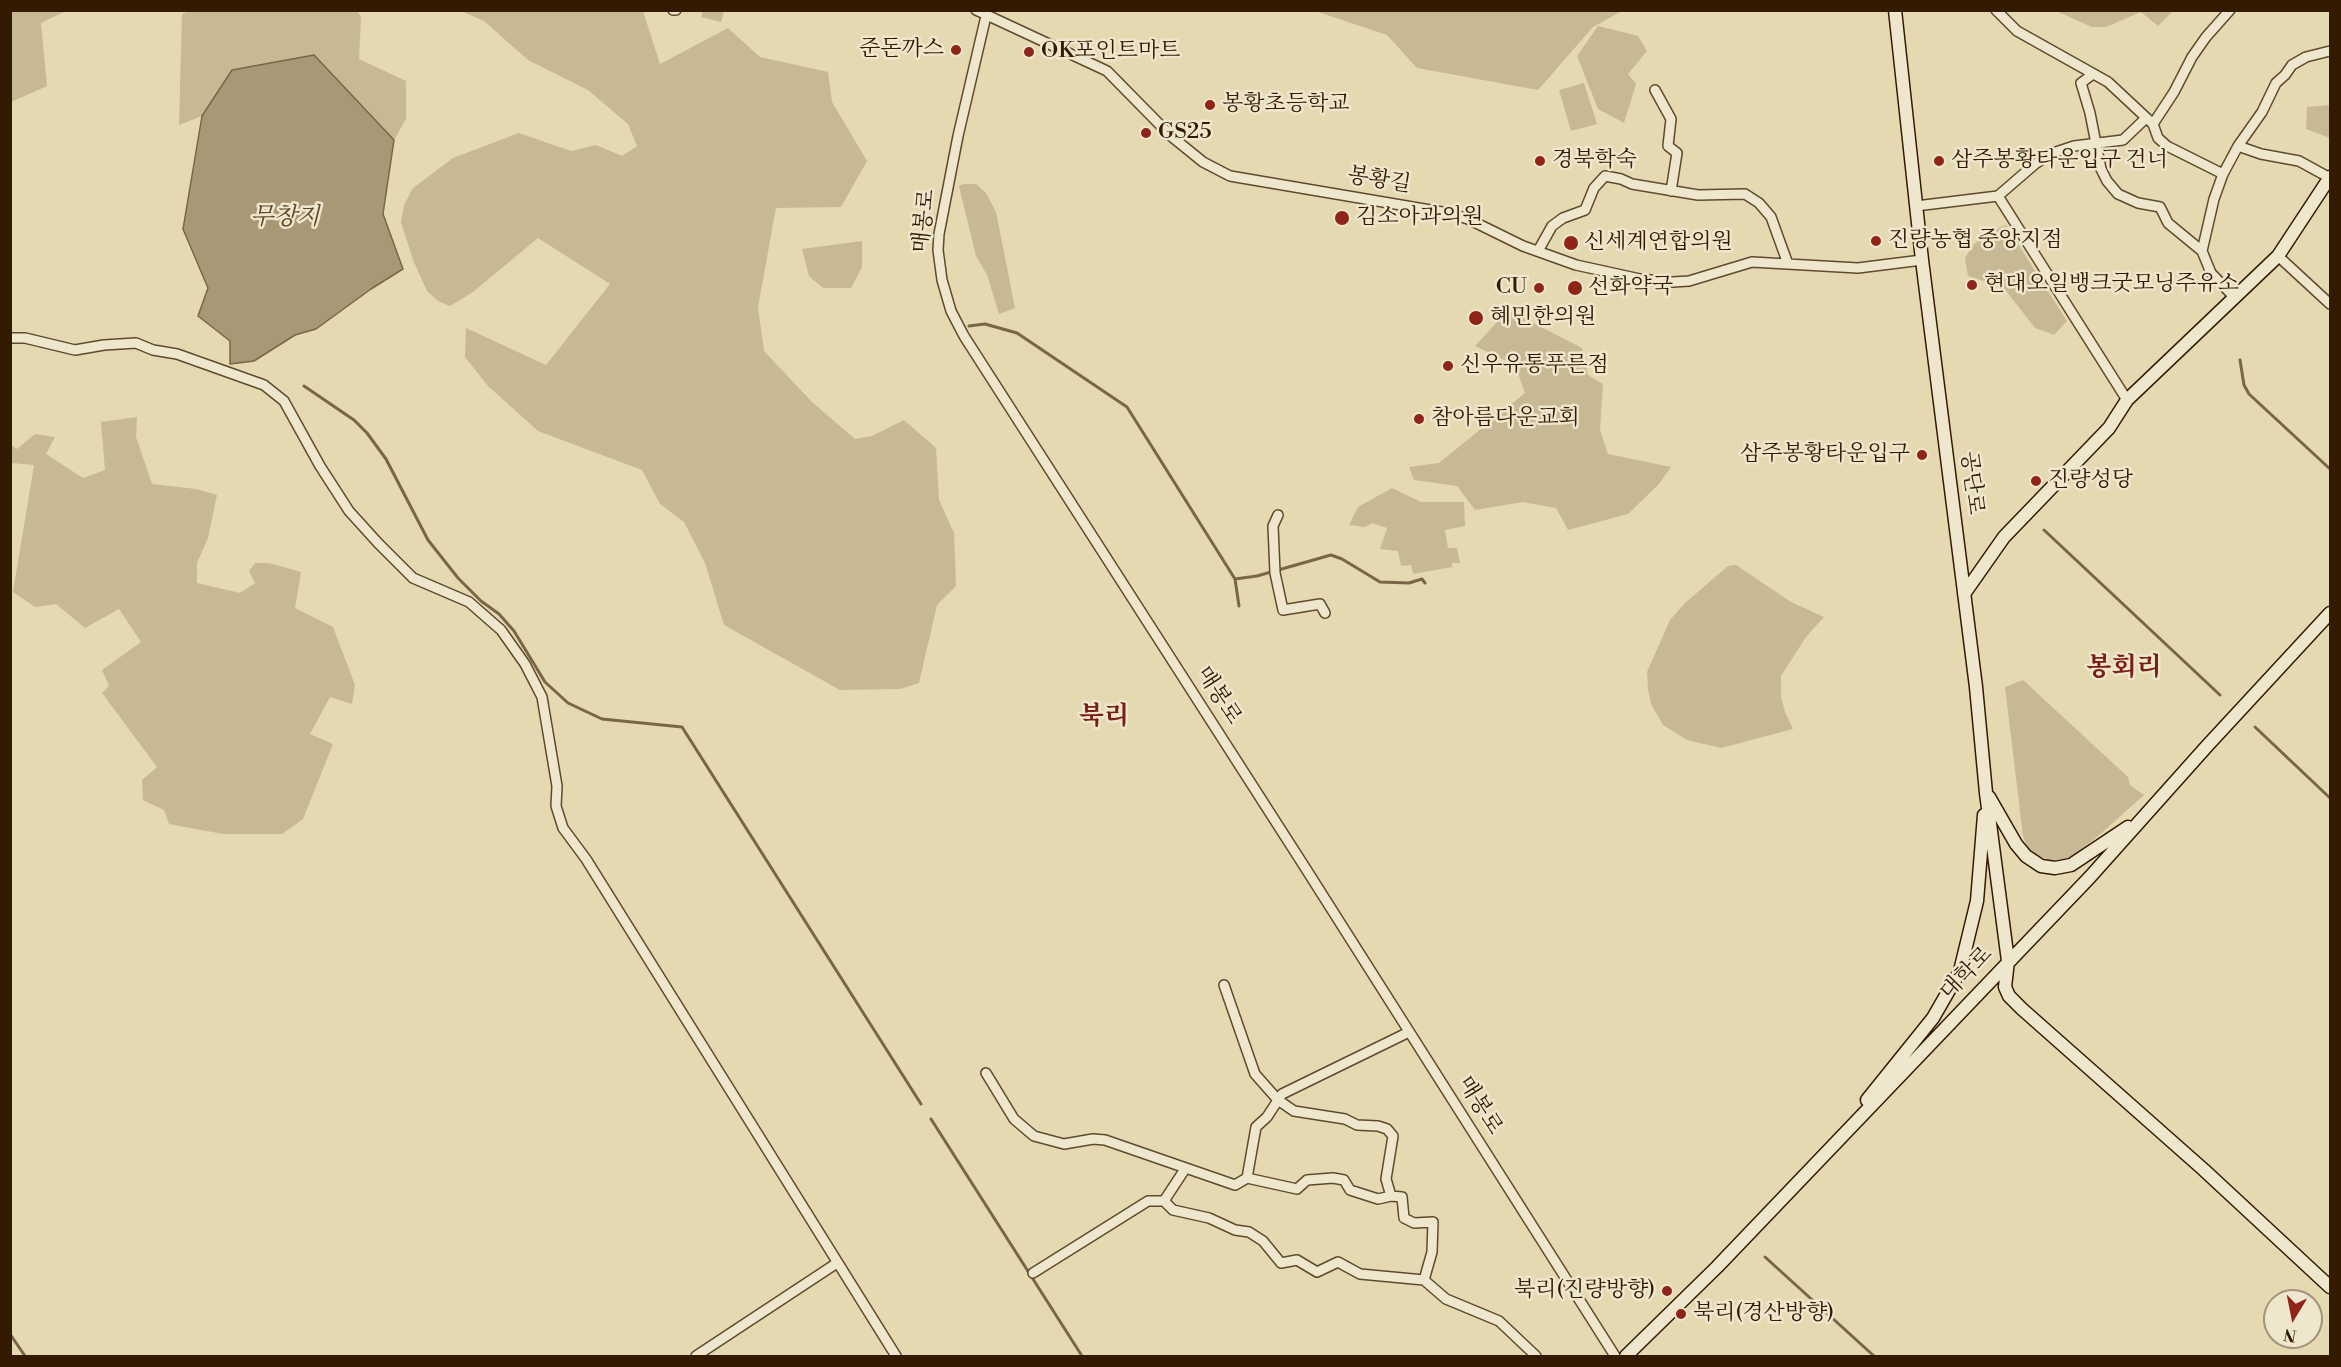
<!DOCTYPE html>
<html>
<head>
<meta charset="utf-8">
<style>
  body { margin:0 }
  #map { position:relative; width:2341px; height:1367px; overflow:hidden; background:#e5d9b2; font-family:"Libre Bodoni",serif }
  canvas { display:block }
  .frame { position:absolute; inset:0; border:12px solid #331a00; pointer-events:none }
  .north { position:absolute; left:2263px; top:1289px; width:60px; height:60px; box-sizing:border-box; background:#eee6cd; border:2px solid #a3947b; border-radius:50%; rotate:190deg; font-size:16px; font-weight:700; line-height:24px; text-align:center; color:#331a00 }
  .north::after { content:''; display:block; margin:auto; width:21px; height:27px; background:#8f2418; clip-path:polygon(50% 0,100% 100%,50% 72%,0 100%) }
</style>
</head>
<body>
<div id="map">
<canvas width="2341" height="1367"></canvas>
<div class="frame"></div>
<div class="north">N</div>
</div>
<script>
const ctx = document.querySelector('canvas').getContext('2d');
ctx.lineJoin = 'round';
function fill(path, color) { ctx.fillStyle = color; ctx.fill(path, 'evenodd'); }
const shape = rows => new Path2D(rows.map(r => 'M' + r).join(''));
function stroke(path, color, width, dash) { ctx.strokeStyle = color; ctx.lineWidth = width; ctx.lineCap = dash ? 'butt' : 'round'; ctx.setLineDash(dash || []); ctx.stroke(path); }
function drawText(font, color, halo, rows, align = 'center') {
  ctx.font = font + ' "Libre Bodoni","Noto Serif KR",serif'; ctx.lineWidth = 5; ctx.setLineDash([]); ctx.textBaseline = 'middle'; ctx.strokeStyle = halo; ctx.fillStyle = color; for (const [text, x, y, turn = 0] of rows) {
    ctx.save(); ctx.translate(x, y); ctx.rotate((+turn || 0) * Math.PI / 180); ctx.textAlign = isNaN(turn) ? turn : align; if (halo) ctx.strokeText(text, 0, 0); ctx.fillText(text, 0, 0); ctx.restore();
  }
}
const green = shape([
  [11,10,66,11,41,23,47,86,11,102],
  [190,11,358,11,361,18,359,59,406,81,406,119,394,140,314,55,232,70,202,116,179,125,182,14],
  [461,11,643,11,660,64,728,28,760,57,828,72,832,102,867,161,841,207,776,208,758,307,764,351,812,402,855,439,872,436,904,420,936,448,939,500,954,533,956,586,937,605,919,683,900,689,840,690,724,625,705,563,684,522,660,504,642,470,538,431,488,386,465,357,466,328,546,365,610,284,538,238,473,292,450,306,438,301,427,291,413,260,401,222,404,205,413,188,453,158,519,133,571,151,596,145,622,156,637,146,628,124,588,90,528,60,484,21],
  [703,11,724,11,721,22,701,17],
  [1315,11,1622,11,1593,27,1538,90,1417,68,1387,35],
  [2056,11,2173,11,2158,26,2141,12,2106,27,2092,27],
  [1598,26,1638,36,1647,51,1628,74,1636,84,1624,123,1598,109,1577,56],
  [1584,83,1597,124,1571,131,1559,90],
  [2330,105,2330,138,2306,129,2307,107],
  [964,184,976,184,986,193,996,212,1015,308,999,314,987,275,976,256,959,186],
  [2006,225,2067,321,2054,335,2035,328,2003,287,1968,276,1965,258,1973,245,1988,233],
  [862,241,862,267,851,288,823,288,809,276,802,249],
  [1508,310,1582,348,1588,375,1603,384,1600,430,1608,454,1671,467,1659,484,1628,514,1568,530,1556,508,1523,502,1475,510,1457,486,1414,480,1409,467,1439,463,1525,393,1515,365,1475,346],
  [137,417,136,437,152,484,196,489,217,495,208,538,197,563,197,583,240,593,255,583,249,571,255,563,269,563,301,572,295,608,333,627,355,685,352,704,330,697,310,734,333,744,303,819,282,834,223,834,169,824,164,810,143,800,142,780,157,767,102,693,109,686,102,670,141,642,119,609,85,628,56,604,35,607,13,592,34,465,11,463,11,445,17,449,35,434,55,437,46,454,83,478,105,470,101,422],
  [1392,488,1421,502,1464,502,1465,526,1445,530,1448,548,1457,548,1460,563,1452,563,1452,567,1413,574,1411,565,1401,566,1398,551,1380,549,1387,528,1372,523,1365,527,1349,525,1358,507],
  [1736,565,1791,602,1824,617,1806,637,1781,676,1781,697,1785,712,1793,729,1721,748,1687,740,1663,725,1651,704,1648,689,1647,672,1670,620,1685,603,1728,566],
  [2023,680,2128,777,2130,785,2144,795,2098,836,2074,855,2063,860,2050,860,2036,855,2027,846,2023,836,2005,687]
]);
const water = shape([
  [314,55,394,140,383,214,403,269,371,289,316,329,295,335,254,361,230,364,230,341,198,316,208,288,183,229,202,116,232,70,314,55]
]);
const stream = shape([
  [969,326,985,324,1017,333,1127,407,1235,579,1239,606],
  [2240,360,2244,385,2249,394,2330,469],
  [304,386,354,420,367,433,386,459,428,540,458,578,481,601,499,614,514,631,545,682,568,703,602,719,682,727,921,1104],
  [2044,530,2220,695],
  [1235,579,1257,576,1331,555,1342,559,1380,582,1409,583,1422,579,1425,583],
  [2255,727,2330,798],
  [931,1119,1082,1356],
  [1765,1257,1874,1356],
  [10,1334,25,1356]
]);
const street = shape([
  [673,10,676,10],
  [976,10,1107,71,1171,136,1203,162,1230,176,1448,213,1468,219,1523,246,1576,265,1640,279,1673,282,1689,281,1752,262,1858,268,1922,260],
  [1996,10,2017,31,2108,82,2153,124,2158,138,2167,146,2223,174],
  [986,16,958,136,939,234,938,250,942,280,951,311,964,336,1306,869,1615,1356],
  [2093,74,2081,83,2090,113,2101,169,2107,181,2118,194,2138,203,2160,207,2168,223,2202,251],
  [1655,90,1671,119,1668,146,1677,153,1671,191],
  [2153,124,2174,92,2192,57,2206,37,2230,10],
  [2238,146,2262,112,2276,83,2285,75,2292,65,2306,57,2330,51],
  [1998,196,2035,164,2053,153,2074,146,2123,140,2146,118],
  [1916,206,1998,196,2127,400],
  [1538,251,1552,226,1563,218,1585,210,1594,188,1605,176,1621,179,1632,184,1698,195,1745,194,1759,203,1771,217,1788,264],
  [2278,256,2330,304],
  [2235,298,2211,273,2202,251,2214,199,2223,174,2238,146,2261,154,2299,161,2330,178],
  [10,338,25,338,75,350,104,345,136,343,153,350,177,354,264,385,284,401,320,466,349,511,378,543,413,578,469,602,501,630,525,664,542,697,557,786,556,806,563,828,586,859,896,1356],
  [1278,515,1273,526,1275,573,1283,610,1320,604,1325,613],
  [1224,985,1255,1074,1278,1100,1294,1111,1345,1119,1357,1125,1378,1126,1387,1129,1393,1136,1386,1179,1391,1196],
  [986,1073,1014,1119,1034,1136,1064,1144,1093,1139,1105,1140,1235,1185,1247,1178,1297,1189,1307,1180,1333,1178,1344,1180,1350,1190,1378,1199,1391,1196,1402,1197,1404,1218,1414,1223,1433,1222,1432,1252,1424,1280],
  [1247,1178,1256,1127,1267,1117,1282,1094,1409,1032],
  [1164,1201,1185,1169],
  [1033,1273,1148,1201,1164,1201,1173,1210,1209,1218,1235,1230,1249,1232,1263,1241,1281,1263,1297,1260,1317,1272,1338,1262,1360,1274,1424,1280,1446,1299,1499,1321,1536,1356],
  [696,1356,837,1263]
]);
const secondary = shape([
  [1895,10,1922,260,1976,687,1986,793,2008,961,2005,987,2009,996,2022,1009,2204,1170,2330,1287],
  [1964,594,2004,537,2109,428,2127,400,2278,256,2330,177],
  [1989,797,2016,844,2026,856,2041,866,2055,868,2071,865,2128,827],
  [1867,1100,1933,1018,1960,971,1977,901,1984,815],
  [1626,1356,1717,1267,2090,877,2207,746,2330,613]
]);
const markers = [
  [956,50,6,"#8f2418"],
  [1029,52,6,"#8f2418"],
  [1210,105,6,"#8f2418"],
  [1146,133,6,"#8f2418"],
  [1540,161,6,"#8f2418"],
  [1939,161,6,"#8f2418"],
  [1342,218,8,"#8f2418"],
  [1876,241,6,"#8f2418"],
  [1571,243,8,"#8f2418"],
  [1972,285,6,"#8f2418"],
  [1539,288,6,"#8f2418"],
  [1575,288,8,"#8f2418"],
  [1476,318,8,"#8f2418"],
  [1448,366,6,"#8f2418"],
  [1419,419,6,"#8f2418"],
  [1922,455,6,"#8f2418"],
  [2036,481,6,"#8f2418"],
  [1667,1291,6,"#8f2418"],
  [1681,1314,6,"#8f2418"]
];
const poiNames = [
  ["준돈까스",944,50,"right"],
  ["OK포인트마트",1041,52],
  ["봉황초등학교",1222,105],
  ["GS25",1158,133],
  ["경북학숙",1552,161],
  ["삼주봉황타운입구 건너",1951,161],
  ["김소아과의원",1356,218],
  ["진량농협 중앙지점",1888,241],
  ["신세계연합의원",1584,243],
  ["현대오일뱅크굿모닝주유소",1984,285],
  ["CU",1527,288,"right"],
  ["선화약국",1588,288],
  ["혜민한의원",1490,318],
  ["신우유통푸른점",1460,366],
  ["참아름다운교회",1431,419],
  ["삼주봉황타운입구",1910,455,"right"],
  ["진량성당",2048,481],
  ["북리(진량방향)",1655,1291,"right"],
  ["북리(경산방향)",1693,1314]
];
const streetNames = [
  ["봉황길",1379,181,9],
  ["매봉로",925,221,-84],
  ["공단로",1971,483,83],
  ["매봉로",1218,696,57],
  ["대학로",1967,974,-46],
  ["매봉로",1479,1106,58]
];
const waterNames = [
  ["무창지",285,218]
];
const quarterNames = [
  ["봉회리",2124,669],
  ["북리",1104,718]
];
fill(green, '#c7b994');
fill(water, '#a89875');
stroke(water, '#796646', 1.5);
stroke(stream, '#796646', 3);
stroke(street, '#604a2c', 12);
stroke(secondary, '#331a00', 15);
stroke(street, '#eee6cd', 9);
stroke(secondary, '#eee6cd', 12);
for (const [x, y, r, color] of markers) { const dot = new Path2D(); dot.arc(x, y, r, 0, 2 * Math.PI); ctx.fillStyle = color; ctx.fill(dot); stroke(dot, '#eee6cd', 2); }
drawText('22px', '#331a00', '#eee6cd', poiNames, 'left');
drawText('22px', '#331a00', '#eee6cd', streetNames);
drawText('italic 24px', '#5c4629', '#eee6cd', waterNames);
drawText('bold 26px', '#7a1f14', '#eee6cd', quarterNames);
</script>
</body>
</html>
